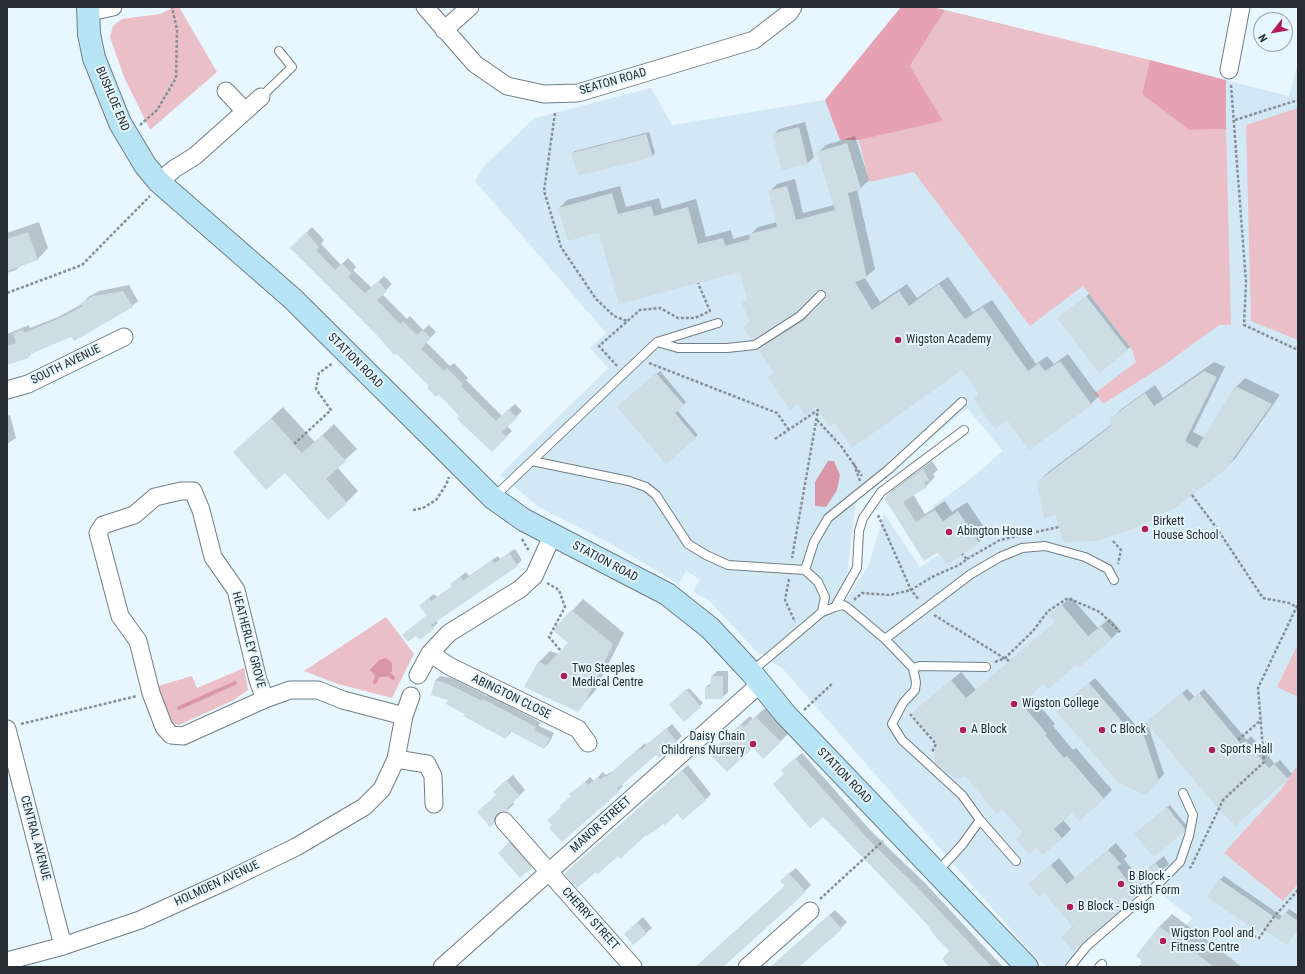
<!DOCTYPE html>
<html>
<head>
<meta charset="utf-8">
<style>
  body { margin:0 }
  #map { position:relative; width:1305px; height:974px; overflow:hidden; background:#e7f6ff; font-family:"Roboto Condensed",sans-serif }
  canvas { display:block }
  .frame { position:absolute; inset:0; border:8px solid #262c2f; pointer-events:none }
  .north { position:absolute; left:1253px; top:12px; width:40px; height:40px; box-sizing:border-box; background:#e7f6ff; border:1px solid #9aa5ac; border-radius:50%; rotate:239deg; font-size:11px; font-weight:700; line-height:16px; text-align:center; color:#262c2f }
  .north::after { content:''; display:block; margin:auto; width:14px; height:18px; background:#ae1f58; clip-path:polygon(50% 0,100% 100%,50% 72%,0 100%) }
</style>
</head>
<body>
<div id="map">
<canvas width="1305" height="974"></canvas>
<div class="frame"></div>
<div class="north">N</div>
</div>
<script>
const ctx = document.querySelector('canvas').getContext('2d');
ctx.lineJoin = 'round';
function fill(path, color) { ctx.fillStyle = color; ctx.fill(path, 'evenodd'); }
const shape = rows => new Path2D(rows.map(r => 'M' + r).join(''));
function stroke(path, color, width, dash) { ctx.strokeStyle = color; ctx.lineWidth = width; ctx.lineCap = dash ? 'butt' : 'round'; ctx.setLineDash(dash || []); ctx.stroke(path); }
function drawText(font, color, halo, rows, align = 'center') {
  ctx.font = font + ' "Roboto Condensed",sans-serif'; ctx.lineWidth = 4; ctx.setLineDash([]); ctx.textBaseline = 'middle'; ctx.strokeStyle = halo; ctx.fillStyle = color; for (const [text, x, y, turn = 0] of rows) {
    ctx.save(); ctx.translate(x, y); ctx.rotate((+turn || 0) * Math.PI / 180); ctx.textAlign = isNaN(turn) ? turn : align; if (halo) ctx.strokeText(text, 0, 0); ctx.fillText(text, 0, 0); ctx.restore();
  }
}
const built = shape([
  [901,7,932,7,1289,96,1298,63,1298,967,1242,967,1185,927,1192,918,1157,891,1090,948,1075,967,1048,967,1035,957,783,669,755,650,710,601,693,592,700,579,686,571,679,584,615,546,539,507,500,475,608,368,590,348,606,333,475,181,485,165,535,118,651,88,672,125,825,100],
  [967,408,1003,451,969,480,933,506,935,510,918,521,938,555,920,567,884,513,869,565,843,605,856,502]
]);
const green = shape([
  [175,7,179,7,217,72,150,130,124,77,110,37,113,26,122,19,160,14],
  [945,10,1150,60,1142,94,1189,130,1226,129,1231,325,1219,325,1164,365,1103,404,1095,393,1136,362,1132,349,1083,286,1030,326,914,172,869,182,859,140,943,121,910,66],
  [1298,108,1298,340,1251,321,1246,125],
  [386,617,414,654,392,698,338,684,304,671],
  [1298,644,1298,697,1277,687],
  [244,668,248,690,234,700,179,725,169,722,158,686,192,676,197,688],
  [1298,765,1298,884,1283,901,1224,853,1280,791]
]);
const forest = shape([
  [901,7,932,7,945,10,910,66,943,121,859,140,840,140,825,100],
  [1150,60,1226,80,1226,129,1189,130,1142,94]
]);
const water = shape([
  [828,461,834,461,840,475,837,490,826,507,815,506,815,482],
  [386,658,392,663,392,671,386,677,377,677,370,670,379,660]
]);
const shadow = shape([
  [805,122,814,157,808,163,783,169,773,135,779,129],
  [649,132,655,153,653,156,573,153,575,151],
  [855,136,869,180,861,188,857,189,875,269,865,278,880,302,907,284,917,298,948,277,973,312,992,300,1036,364,1047,356,1054,364,1068,354,1099,396,1091,404,1007,419,975,399,980,394,962,368,835,422,816,406,798,403,769,377,775,372,760,350,767,342,813,312,826,299,826,291,817,290,745,327,750,322,748,299,740,270,599,231,559,208,567,200,620,186,626,207,659,198,662,209,696,199,706,237,731,230,733,239,751,234,758,227,777,222,769,192,777,184,795,179,803,213,834,205,818,153,826,145],
  [39,222,48,248,38,259,21,265,16,270,7,273,7,233],
  [312,227,324,240,321,244,341,265,348,258,356,267,353,270,372,288,384,276,392,284,382,294,407,319,410,316,423,330,429,325,436,332,426,342,450,366,454,363,468,378,466,380,502,416,515,404,522,411,507,426,512,431,492,451,431,385,385,343,291,248],
  [129,285,138,301,132,306,33,352,28,357,7,363,7,334,29,325,30,328,58,317,82,304,88,297,99,291],
  [1089,294,1130,347,1099,372,1061,316],
  [1214,362,1225,367,1193,432,1205,438,1236,387,1245,378,1280,395,1235,459,1225,468,1056,514,1038,482,1047,473,1112,424,1111,419,1120,410,1155,385,1163,398],
  [660,371,686,402,677,410,698,435,666,462,621,404],
  [283,407,315,442,334,424,357,449,337,467,358,491,346,503,285,471,246,441],
  [10,415,16,438,7,444,7,416],
  [932,461,938,470,933,474,935,477,926,486,913,494,925,514,945,501,952,512,967,502,988,533,979,542,947,563,938,550,885,498,894,489],
  [515,549,522,560,517,565,436,621,438,623,420,639,427,615,425,601,434,594,437,597,453,586,451,584,466,572,469,576,498,556,500,559],
  [1071,597,1098,628,1110,618,1120,630,1111,639,1076,664,1044,683,1030,695,1055,724,1053,726,1073,750,1076,748,1112,790,1103,799,1072,812,1063,820,1071,829,1062,838,1024,833,1003,807,940,744,922,705,961,672,976,690,1056,622,1050,615],
  [583,599,624,633,595,691,577,711,538,663,550,651,559,654,569,643,555,630],
  [717,671,728,671,728,692,722,698,706,687,712,682,712,676],
  [440,676,452,678,487,696,488,695,540,722,539,726,554,733,549,743,544,748,512,731,506,738,466,713,450,699,435,681],
  [1095,678,1139,729,1147,722,1164,774,1146,794,1063,705],
  [689,688,703,703,684,720,673,702],
  [1187,689,1195,697,1204,689,1247,740,1251,736,1275,764,1280,760,1292,774,1287,779,1153,717],
  [765,708,789,733,764,758,753,746,719,744,750,716,753,719],
  [672,724,682,736,677,741,659,757,656,753,621,784,623,786,618,791,553,825,554,815,587,780,590,777,594,781,603,772,606,775,611,772,612,773,645,743,646,745],
  [802,753,871,831,925,883,1003,967,951,967,951,951,903,896,785,774,788,765],
  [688,765,711,794,705,800,677,812,596,870,571,868],
  [513,775,525,790,513,802,514,804,507,811,500,811,500,817,490,826,500,786],
  [1170,805,1187,826,1183,832,1138,831],
  [511,841,543,855,521,876,499,853],
  [1116,843,1127,856,1124,859,1138,877,1164,856,1169,864,1073,950,1062,937,1073,926,1044,892,1029,884,1059,858,1075,878],
  [796,868,811,885,805,891,721,967,696,967,786,885,787,875],
  [1224,876,1283,917,1289,909,1298,915,1298,929,1286,944,1220,880],
  [835,910,847,922,841,928,797,967,771,967],
  [1172,914,1242,967,1145,967,1142,960,1137,956,1160,926],
  [643,917,652,928,646,933,631,928]
]);
const stream = shape([
  [389,674,393,678],
  [375,682,377,677],
  [179,708,235,683]
]);
const building = shape([
  [799,127,808,164,782,170,772,134],
  [646,134,653,157,578,176,571,153],
  [847,143,861,189,848,193,867,278,855,282,872,310,899,291,909,306,939,284,965,319,983,307,1028,371,1039,363,1045,371,1060,361,1092,405,1029,450,1007,420,995,429,974,399,980,395,962,370,852,448,835,423,830,427,816,407,805,415,798,404,790,410,768,377,774,373,758,349,804,320,825,299,826,294,825,291,817,291,797,312,752,340,743,327,750,323,742,303,747,300,740,272,619,304,599,232,568,241,558,208,612,193,618,214,651,206,654,216,688,207,698,244,723,238,725,246,750,239,749,234,777,227,768,191,787,186,796,220,835,210,817,152],
  [28,232,38,260,7,271,7,239],
  [306,232,319,247,316,250,335,270,342,263,351,273,348,277,365,293,378,281,387,291,377,300,400,324,403,321,417,335,423,330,431,338,421,349,444,371,447,368,463,384,461,386,496,421,508,409,517,418,502,432,507,437,492,452,457,419,459,416,453,409,438,394,436,397,427,388,429,386,396,353,394,355,369,326,290,248],
  [123,291,133,307,74,341,71,337,28,355,29,358,7,365,7,346,16,343,13,333,23,330,24,333,67,315,82,306,81,303,93,296],
  [1086,296,1128,350,1099,373,1057,318],
  [1204,371,1217,377,1185,441,1197,448,1235,386,1272,404,1226,469,1175,508,1140,526,1097,541,1064,542,1055,515,1044,519,1037,482,1111,426,1110,418,1145,393,1154,406],
  [656,373,684,405,675,413,696,438,666,464,617,407],
  [271,418,302,453,322,435,346,461,326,479,347,503,328,520,285,473,266,490,233,452],
  [923,469,929,480,924,483,927,487,903,502,916,522,935,510,943,521,958,511,979,543,947,565,938,552,924,561,884,498],
  [509,553,518,566,431,625,434,629,420,640,416,636,408,642,402,635,427,615,419,606,429,598,431,601,452,587,450,584,461,577,463,581,492,560,495,563],
  [1062,605,1088,636,1101,626,1112,639,1078,668,1076,665,1048,689,1043,684,1021,703,1047,734,1045,735,1064,758,1067,756,1104,799,1079,821,1072,813,1054,829,1062,838,1043,855,1037,848,1029,854,1016,839,1023,833,1002,809,997,814,965,776,956,779,935,763,934,752,938,744,912,713,951,680,966,698,1055,622,1049,615],
  [571,610,613,644,584,704,578,712,524,687,538,662,547,665,568,643,553,630],
  [711,676,723,676,723,699,705,699,705,687,710,687],
  [435,680,446,683,482,701,483,699,536,727,535,731,550,738,544,749,510,731,506,739,463,716,465,714,446,704,448,700,431,695],
  [1089,683,1133,734,1141,727,1159,781,1146,795,1119,783,1056,711],
  [686,689,701,707,684,722,669,705],
  [1182,693,1189,701,1199,693,1241,744,1246,741,1269,768,1274,764,1288,779,1235,826,1209,798,1146,722],
  [755,716,781,742,763,759,753,748,727,772,709,753,741,724,744,727],
  [666,728,677,742,659,758,656,755,617,789,619,792,562,842,549,828,552,825,547,820,561,808,559,806,571,796,569,794,585,782,588,785,598,777,600,780,605,776,606,777,639,748,641,750],
  [795,758,866,837,919,889,992,967,949,967,942,959,949,951,935,936,926,923,843,837,823,817,810,828,773,784,784,774,781,770],
  [682,770,706,800,683,820,677,814,665,825,663,824,653,833,652,832,647,836,646,835,620,859,618,856,598,874,596,872,577,888,564,874],
  [506,780,520,796,507,808,509,810,508,812,502,811,497,814,494,818,494,824,490,827,477,812,496,795,493,792],
  [1167,807,1185,829,1184,832,1154,857,1134,834],
  [509,842,532,868,520,878,498,853],
  [1108,850,1121,864,1117,867,1130,884,1156,863,1162,872,1073,951,1061,937,1073,927,1044,893,1039,897,1028,884,1051,865,1067,884],
  [789,873,806,892,723,967,695,967,785,886,780,881],
  [1219,879,1279,920,1285,912,1298,921,1298,929,1287,945,1261,928,1258,932,1207,897],
  [829,915,842,929,799,967,770,967],
  [637,922,647,934,633,945,624,934],
  [1159,926,1214,967,1141,967,1141,960,1136,956]
]);
const path = shape([
  [1231,85,1246,282,1244,325,1298,350],
  [555,113,544,191,561,247,596,299,614,316,627,321],
  [1235,120,1298,100],
  [140,125,157,110,176,78,177,30,172,7],
  [7,293,82,265,150,196],
  [649,363,777,413,789,430],
  [617,366,599,346,640,310,660,308,678,318,695,318,710,311,698,283],
  [817,420,841,446,862,476],
  [775,439,818,410,792,558],
  [294,444,331,410,316,389,319,373,333,363],
  [854,464,860,481],
  [1192,495,1218,530,1263,598,1289,603,1297,607],
  [413,510,423,508,436,500,446,485,449,477],
  [878,515,911,590,919,600],
  [522,539,529,551],
  [1113,541,1121,550,1118,564],
  [967,559,1000,540,1059,527],
  [789,579,785,600,795,622],
  [547,583,559,590,565,607,549,637,561,651],
  [854,600,862,593,890,595,911,590,932,577,959,565,967,559,962,554],
  [934,615,1009,661],
  [995,662,1005,658,1033,631,1048,611,1068,598,1100,612,1120,632],
  [804,710,833,683],
  [910,714,936,744,932,752],
  [21,724,137,696],
  [1238,740,1261,720],
  [1189,868,1191,867,1223,800,1264,762,1258,688,1298,604],
  [820,899,883,841],
  [1244,932,1259,938,1273,918,1298,890],
  [1140,967,1141,966]
]);
const service = shape([
  [261,97,292,67,279,51],
  [657,342,678,348,727,348,755,345,800,316,821,295],
  [532,461,629,481,646,487,656,495,688,544,706,555,728,565,805,570,818,582,825,597,822,612,751,672],
  [494,497,657,342,718,323],
  [805,570,814,542,828,518,889,469,962,402],
  [835,607,857,568,859,531,863,518,881,492,964,430],
  [822,612,835,607,843,605,847,607,885,639,913,668,916,682,915,690,903,703,892,724,902,740,962,795,980,820,962,845,937,872],
  [885,639,971,574,1000,557,1022,548,1045,546,1085,557,1108,569,1114,580],
  [913,668,920,666,986,667],
  [980,820,1016,861],
  [1070,967,1087,946,1154,888,1180,862,1189,836,1193,815,1183,793],
  [1099,967,1102,964]
]);
const minor = shape([
  [425,7,475,64,507,86,544,94,578,93,754,40,789,13,793,7],
  [90,12,113,7],
  [444,30,470,7],
  [1229,70,1241,7],
  [226,91,245,111],
  [159,182,174,169,195,156,261,97],
  [7,390,28,384,124,337],
  [430,653,449,666,578,729,588,743],
  [418,675,430,653,449,633,520,589,534,576,553,534],
  [265,699,258,680,236,590,213,557,201,510,193,491,181,491,155,497,134,515,103,525,98,533,120,616,138,641,151,693,164,727,171,735,183,736,265,699,290,690,318,690,343,700,404,716],
  [7,729,63,946],
  [396,759,427,764,433,776,434,804],
  [504,821,633,967],
  [7,961,63,946,140,920,228,880,296,847,364,807,382,789,396,759,404,716,411,696],
  [442,967,760,684],
  [747,967,810,911]
]);
const secondary = shape([
  [88,7,89,34,94,58,120,123,145,165,159,182,293,299,493,498,524,520,667,594,710,628,751,672,786,715,1027,967]
]);
const markers = [
  [898,340,4,"#ae1f58"],
  [1145,529,4,"#ae1f58"],
  [949,532,4,"#ae1f58"],
  [564,676,4,"#ae1f58"],
  [1014,704,4,"#ae1f58"],
  [963,730,4,"#ae1f58"],
  [1102,730,4,"#ae1f58"],
  [753,744,4,"#ae1f58"],
  [1212,750,4,"#ae1f58"],
  [1121,884,4,"#ae1f58"],
  [1070,907,4,"#ae1f58"],
  [1163,941,4,"#ae1f58"]
];
const streetNames = [
  ["SEATON ROAD",613,82,-16],
  ["BUSHLOE END",112,99,67],
  ["STATION ROAD",355,361,45],
  ["SOUTH AVENUE",66,365,-26],
  ["STATION ROAD",605,562,28],
  ["HEATHERLEY GROVE",248,640,75],
  ["ABINGTON CLOSE",511,697,26],
  ["STATION ROAD",844,776,46],
  ["MANOR STREET",601,825,-42],
  ["CENTRAL AVENUE",35,838,75],
  ["HOLMDEN AVENUE",217,884,-25],
  ["CHERRY STREET",590,919,48]
];
const poiNames = [
  ["Wigston Academy",906,340],
  ["Birkett",1153,522],
  ["House School",1153,536],
  ["Abington House",957,532],
  ["Two Steeples",572,669],
  ["Medical Centre",572,683],
  ["Wigston College",1022,704],
  ["A Block",971,730],
  ["C Block",1110,730],
  ["Daisy Chain",745,737,"right"],
  ["Childrens Nursery",745,751,"right"],
  ["Sports Hall",1220,750],
  ["B Block -",1129,877],
  ["Sixth Form",1129,891],
  ["B Block - Design",1078,907],
  ["Wigston Pool and",1171,934],
  ["Fitness Centre",1171,948]
];
fill(built, '#d2e8f4');
fill(green, '#eabfc8');
fill(forest, '#e6a2b2');
fill(water, '#d996a6');
fill(shadow, '#0003');
stroke(stream, '#d996a6', 4);
fill(building, '#cedce4');
stroke(service, '#717e85', 10);
stroke(minor, '#717e85', 19);
stroke(secondary, '#717e85', 24);
stroke(path, '#859096', 2.5, [3, 2]);
stroke(service, '#fff', 8);
stroke(minor, '#fff', 17);
stroke(secondary, '#b7e4f5', 22);
for (const [x, y, r, color] of markers) { const dot = new Path2D(); dot.arc(x, y, r, 0, 2 * Math.PI); ctx.fillStyle = color; ctx.fill(dot); stroke(dot, '#e7f6ff', 1.5); }
drawText('12px', '#262c2f', '#e7f6ff', streetNames);
drawText('12px', '#262c2f', '#e7f6ff', poiNames, 'left');
</script>
</body>
</html>
